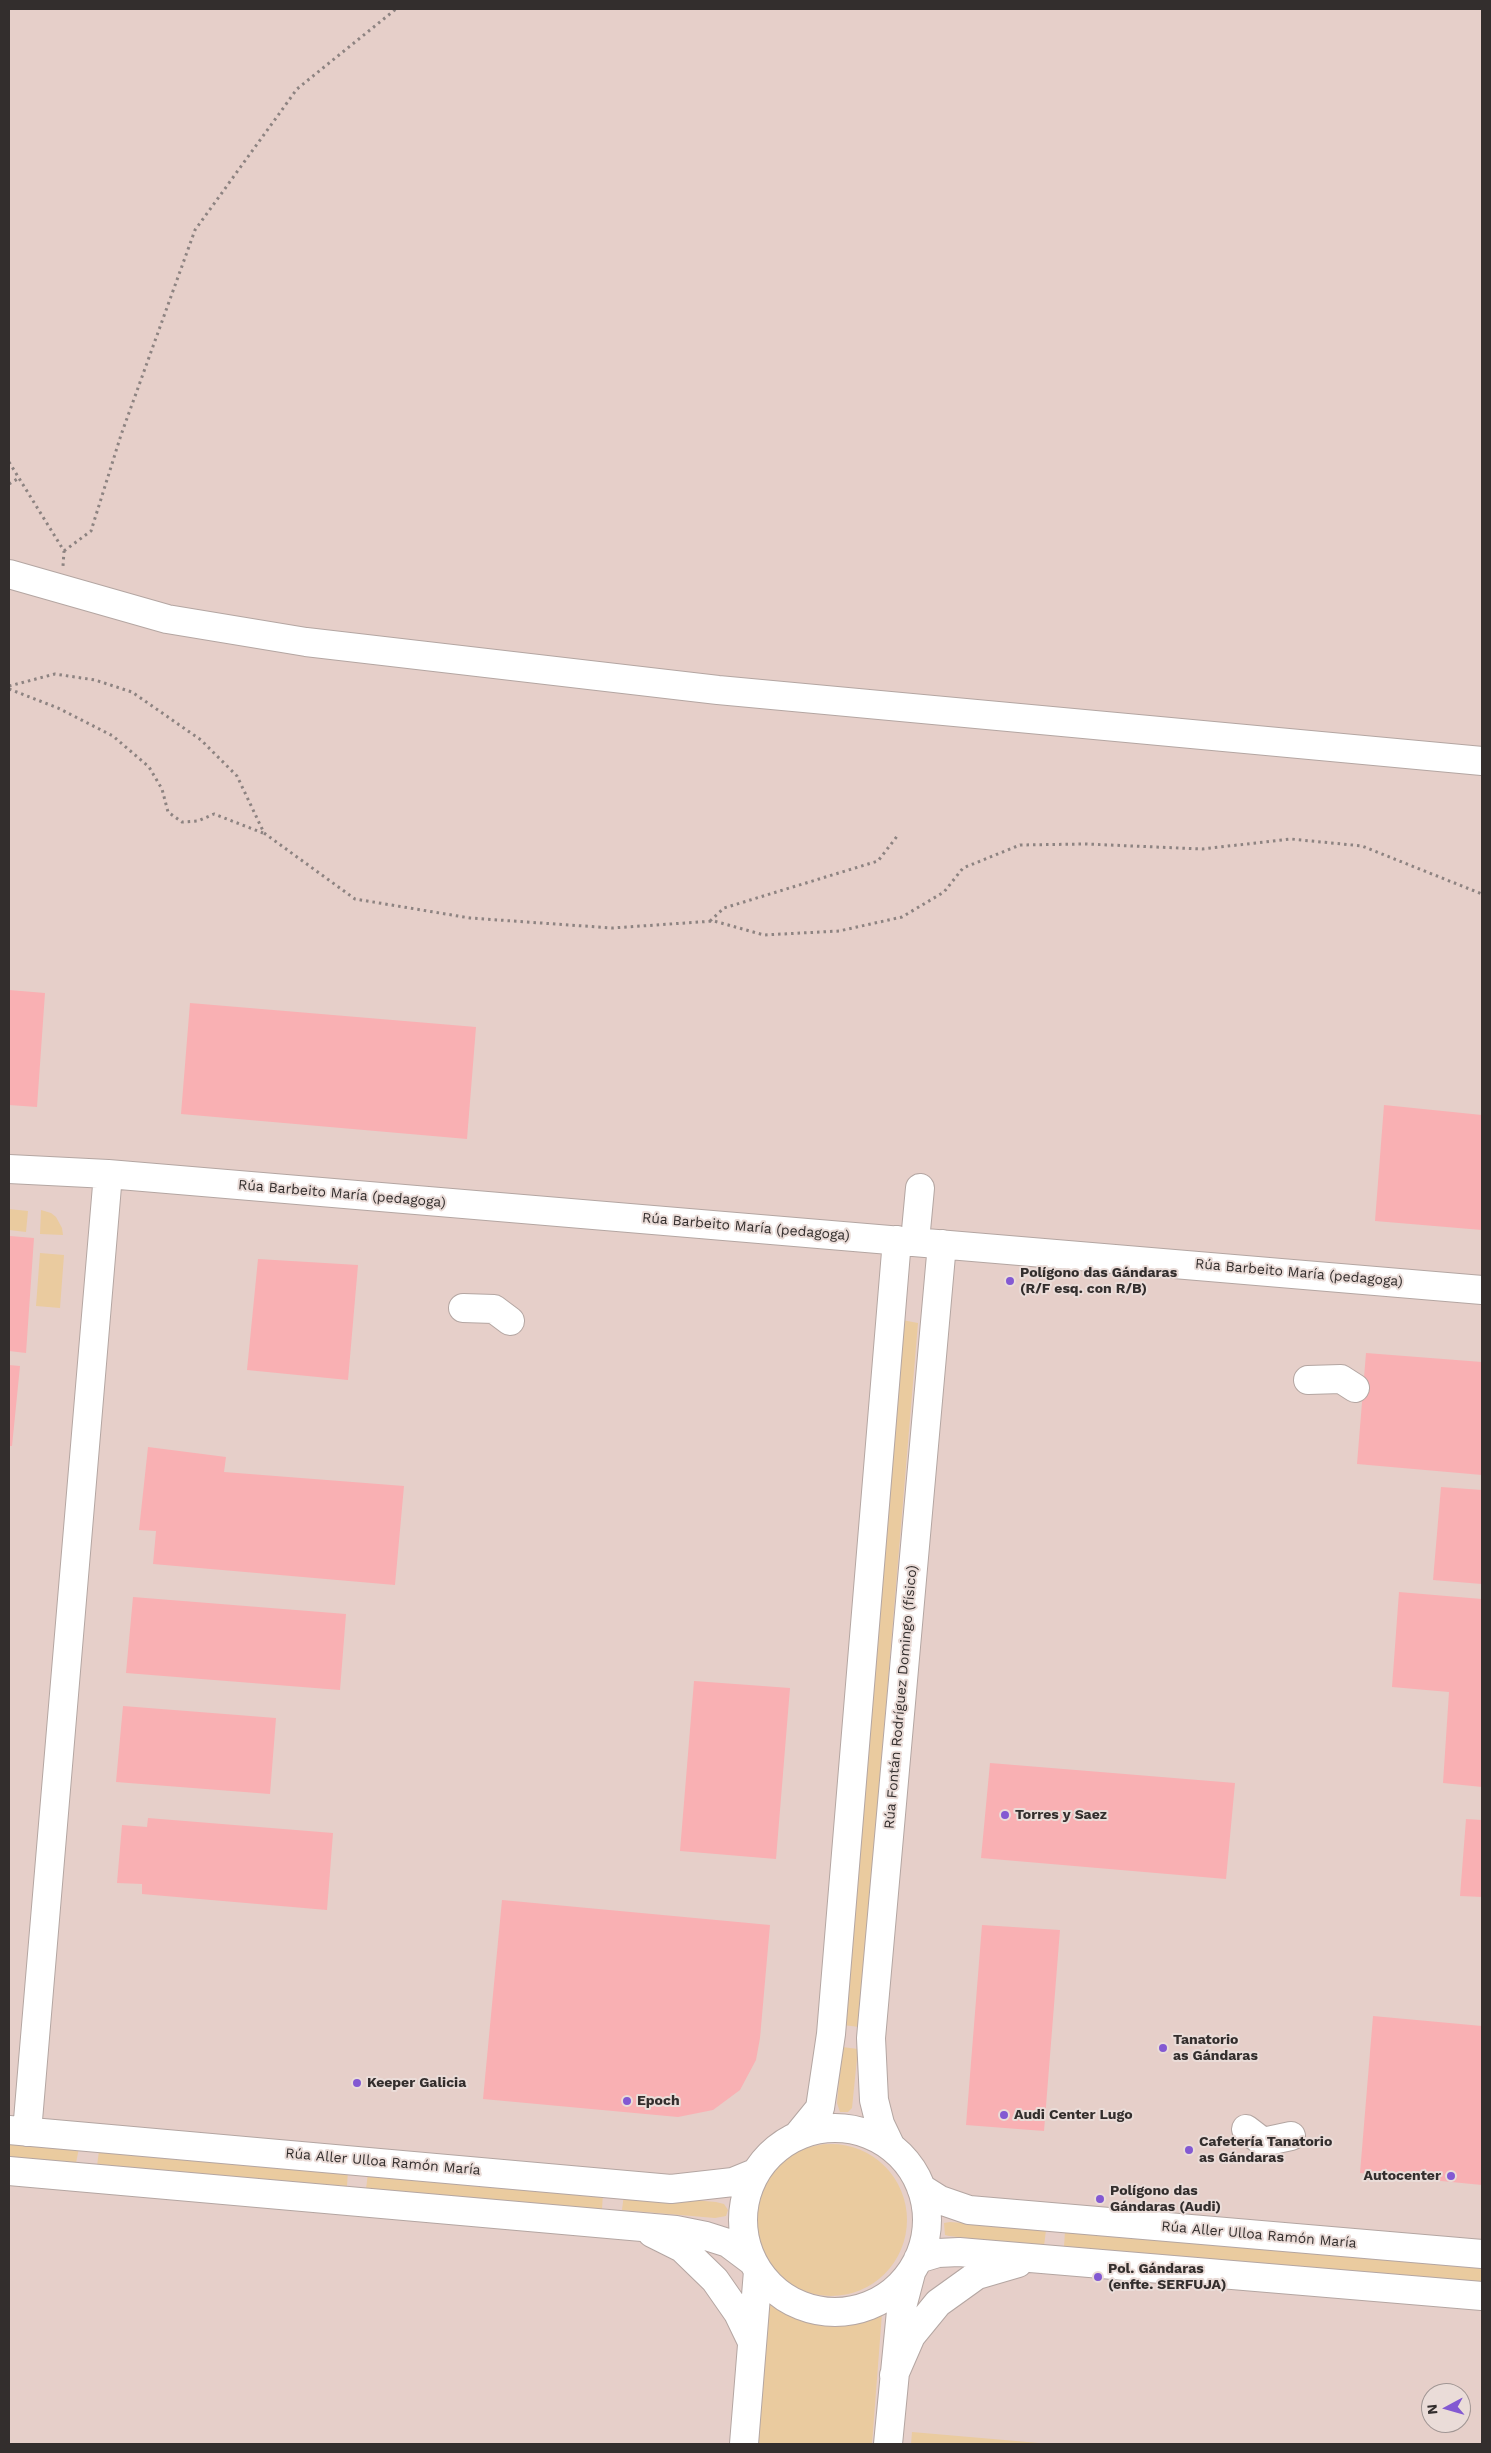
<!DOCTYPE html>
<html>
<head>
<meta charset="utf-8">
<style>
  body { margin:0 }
  #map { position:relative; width:1491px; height:2453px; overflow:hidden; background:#eadcd8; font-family:"Work Sans",sans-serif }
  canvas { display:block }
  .frame { position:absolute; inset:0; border:10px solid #332e2d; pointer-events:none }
  .north { position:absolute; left:1421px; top:2383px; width:50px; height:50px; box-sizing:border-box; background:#eadcd8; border:1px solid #a19694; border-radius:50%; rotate:264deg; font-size:14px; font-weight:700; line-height:20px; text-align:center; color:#332e2d }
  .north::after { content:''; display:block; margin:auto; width:18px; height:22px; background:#8359d2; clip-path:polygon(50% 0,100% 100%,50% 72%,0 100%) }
</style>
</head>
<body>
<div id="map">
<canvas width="1491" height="2453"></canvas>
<div class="frame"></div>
<div class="north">N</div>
</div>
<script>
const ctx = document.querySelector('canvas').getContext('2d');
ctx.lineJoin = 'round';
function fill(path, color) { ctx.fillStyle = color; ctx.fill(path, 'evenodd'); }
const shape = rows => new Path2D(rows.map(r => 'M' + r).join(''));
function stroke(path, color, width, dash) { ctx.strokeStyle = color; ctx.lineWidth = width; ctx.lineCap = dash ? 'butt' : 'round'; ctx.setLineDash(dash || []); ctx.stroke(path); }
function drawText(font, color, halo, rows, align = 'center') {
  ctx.font = font + ' "Work Sans",sans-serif'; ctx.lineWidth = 4; ctx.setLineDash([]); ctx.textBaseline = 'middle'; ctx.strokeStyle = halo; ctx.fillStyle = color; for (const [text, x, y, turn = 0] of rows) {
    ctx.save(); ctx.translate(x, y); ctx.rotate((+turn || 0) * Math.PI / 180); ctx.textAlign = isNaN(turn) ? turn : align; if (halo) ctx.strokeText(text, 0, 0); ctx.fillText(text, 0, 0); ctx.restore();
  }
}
const built = shape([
  [9,9,1482,9,1482,2444,9,2444],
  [1431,2393,1461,2393,1461,2423,1431,2423]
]);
const green = shape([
  [9,1209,28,1211,26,1232,9,1230],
  [41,1210,51,1213,56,1217,62,1228,63,1235,40,1234],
  [40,1253,64,1255,60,1308,36,1306],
  [902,1320,918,1323,859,2027,843,2025],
  [842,2047,858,2049,852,2108,848,2112,840,2112,837,2103],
  [9,2142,79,2148,76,2163,9,2158],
  '755 2220a76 76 0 1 1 152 0a76 76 0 1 1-152 0Z',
  [99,2151,348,2171,347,2186,97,2166],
  [368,2173,603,2193,602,2209,366,2189],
  [624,2194,716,2202,724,2204,728,2210,726,2216,715,2218,622,2210],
  [950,2222,1046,2230,1044,2246,949,2236,945,2235,944,2223],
  [1065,2231,1482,2266,1482,2282,1064,2247],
  [767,2303,785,2314,814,2324,853,2325,882,2313,872,2444,756,2444],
  [912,2432,1039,2443,1039,2444,911,2444]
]);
const building = shape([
  [9,990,45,993,37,1107,9,1105],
  [190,1003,476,1027,467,1139,181,1114],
  [1384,1105,1482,1115,1482,1230,1375,1221],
  [10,1236,34,1238,26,1353,9,1351],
  [258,1259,358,1265,348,1380,247,1370],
  [1366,1353,1482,1362,1482,1475,1357,1464],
  [9,1365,20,1366,12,1446,9,1446],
  [148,1447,226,1457,224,1472,404,1486,395,1585,153,1564,156,1531,139,1530],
  [1441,1487,1482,1490,1482,1584,1433,1580],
  [1399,1592,1482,1599,1482,1787,1443,1783,1449,1692,1392,1687],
  [133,1597,346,1614,340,1690,126,1673],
  [694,1681,790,1688,776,1859,680,1851],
  [123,1706,276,1718,270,1794,116,1782],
  [990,1763,1235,1783,1226,1879,981,1858],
  [148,1818,333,1833,327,1910,142,1894,142,1884,117,1883,122,1825,147,1827],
  [1466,1819,1482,1820,1482,1897,1460,1896],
  [502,1900,770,1925,760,2038,756,2060,740,2090,713,2110,678,2117,483,2099],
  [982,1925,1060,1930,1044,2131,966,2125],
  [1373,2016,1482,2026,1482,2185,1360,2173]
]);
const path = shape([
  [9,462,64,551,63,566],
  [9,484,19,478],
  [64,551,91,531,121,435,195,230,297,89,396,9],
  [9,686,55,674,95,680,132,692,201,740,237,776,264,833,355,899,470,918,612,928,714,921,764,935,839,931,902,917,944,892,963,868,1020,845,1086,844,1202,849,1291,839,1362,846,1482,894],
  [9,689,58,708,113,736,149,767,162,789,168,812,182,822,198,821,214,814,263,833],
  [710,921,724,908,878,861,898,835]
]);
const minor = shape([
  [9,574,167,619,306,642,718,690,1482,761],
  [9,1169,108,1174,1482,1290],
  [915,1241,920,1188],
  [463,1308,494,1309,510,1321],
  [1308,1380,1341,1379,1355,1388],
  '743 2220a92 92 0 1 1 184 0a92 92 0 1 1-184 0Z',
  [1246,2129,1263,2142,1291,2136],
  [9,2130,671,2189,733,2182,755,2173],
  [27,2132,108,1174],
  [798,2135,820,2108,831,2034,897,1240],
  [891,2147,880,2124,874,2100,871,2038,942,1244],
  [9,2171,676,2230,706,2236,728,2243,752,2261],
  [921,2188,940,2200,969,2210,1482,2254],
  [652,2233,682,2248,715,2280,738,2313,752,2342],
  [918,2259,938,2253,959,2252,1482,2296],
  [894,2375,911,2336,938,2303,977,2275,1018,2263],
  [744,2444,758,2271],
  [888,2444,901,2311,911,2273]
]);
const markers = [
  [1010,1281,5,"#8359d2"],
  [1005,1815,5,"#8359d2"],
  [1163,2048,5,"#8359d2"],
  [357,2083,5,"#8359d2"],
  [627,2101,5,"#8359d2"],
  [1004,2115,5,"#8359d2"],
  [1189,2150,5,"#8359d2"],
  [1451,2176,5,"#8359d2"],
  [1100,2199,5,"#8359d2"],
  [1098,2277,5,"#8359d2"]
];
const streetNames = [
  ["Rúa Barbeito María (pedagoga)",342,1194,5],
  ["Rúa Barbeito María (pedagoga)",746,1227,5],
  ["Rúa Barbeito María (pedagoga)",1299,1273,5],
  ["Rúa Fontán Rodríguez Domingo (físico)",901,1697,-85],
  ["Rúa Aller Ulloa Ramón María",383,2162,5],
  ["Rúa Aller Ulloa Ramón María",1259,2235,5]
];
const poiNames = [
  ["Polígono das Gándaras",1020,1273],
  ["(R/F esq. con R/B)",1020,1289],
  ["Torres y Saez",1015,1815],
  ["Tanatorio",1173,2040],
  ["as Gándaras",1173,2056],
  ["Keeper Galicia",367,2083],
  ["Epoch",637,2101],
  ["Audi Center Lugo",1014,2115],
  ["Cafetería Tanatorio",1199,2142],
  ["as Gándaras",1199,2158],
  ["Autocenter",1441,2176,"right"],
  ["Polígono das",1110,2191],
  ["Gándaras (Audi)",1110,2207],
  ["Pol. Gándaras",1108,2269],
  ["(enfte. SERFUJA)",1108,2285]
];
fill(built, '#e6cfc9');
fill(green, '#eacb9f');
fill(building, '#f9b0b3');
stroke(minor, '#b4a6a2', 30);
stroke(path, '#8d8381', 3, [2.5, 4]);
stroke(minor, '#fff', 28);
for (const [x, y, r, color] of markers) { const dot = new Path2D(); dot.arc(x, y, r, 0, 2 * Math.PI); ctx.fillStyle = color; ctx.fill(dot); stroke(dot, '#eadcd8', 2); }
drawText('14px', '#332e2d', '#eadcd8', streetNames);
drawText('bold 14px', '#332e2d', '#eadcd8', poiNames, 'left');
</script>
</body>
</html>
